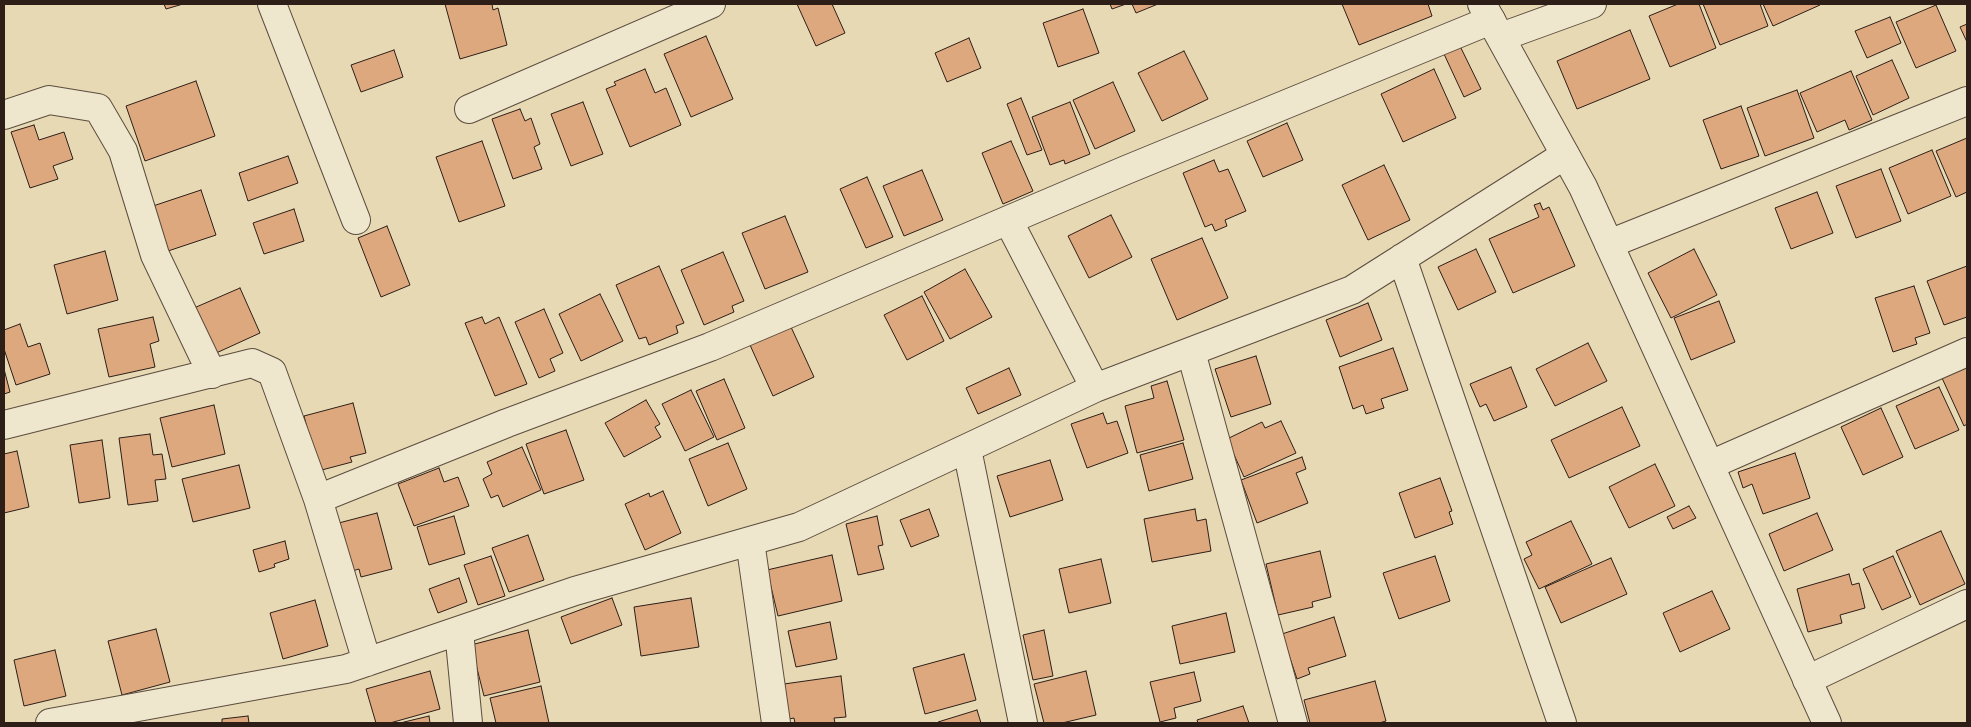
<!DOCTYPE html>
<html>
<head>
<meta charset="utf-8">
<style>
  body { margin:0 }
  #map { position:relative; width:1971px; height:727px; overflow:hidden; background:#e6d9b3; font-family:"Sorts Mill Goudy",serif }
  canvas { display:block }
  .frame { position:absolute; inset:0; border:5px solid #2d1e17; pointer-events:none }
</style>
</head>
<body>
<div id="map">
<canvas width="1971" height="727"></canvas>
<div class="frame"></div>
</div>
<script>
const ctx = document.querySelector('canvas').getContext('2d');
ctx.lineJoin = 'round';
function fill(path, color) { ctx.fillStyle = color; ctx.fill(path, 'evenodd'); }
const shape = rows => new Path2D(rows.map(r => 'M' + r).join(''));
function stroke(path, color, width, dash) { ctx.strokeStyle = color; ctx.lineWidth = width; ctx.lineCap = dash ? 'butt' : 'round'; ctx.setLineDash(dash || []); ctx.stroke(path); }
const building = shape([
  [164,4,183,4,166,9,164,4],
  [445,4,492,4,493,10,498,8,507,45,460,59,445,4],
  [797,4,832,4,845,33,816,46,797,4],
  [1110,4,1126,4,1112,9,1110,4],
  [1132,4,1158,4,1136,13,1132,4],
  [1342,4,1428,4,1432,16,1359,45,1342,4],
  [1678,4,1699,4,1716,48,1670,67,1649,16,1678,4],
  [1703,4,1760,4,1768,26,1720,45,1703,4],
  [1763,4,1820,4,1820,5,1773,26,1763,4],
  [1936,5,1956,51,1916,68,1896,22,1936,5],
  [1083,9,1099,53,1058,67,1043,23,1083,9],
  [1890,17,1901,43,1867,58,1855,31,1890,17],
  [1967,24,1967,42,1960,27,1967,24],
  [1630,30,1650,79,1577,109,1557,61,1630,30],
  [706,36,733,99,691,117,664,54,706,36],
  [969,38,981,68,947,82,935,53,969,38],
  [1460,46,1481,89,1464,97,1444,54,1460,46],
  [394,50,403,77,361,92,351,65,394,50],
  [1184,51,1208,99,1162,121,1138,73,1184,51],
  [1892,60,1909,98,1873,115,1856,76,1892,60],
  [645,69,655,93,666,88,681,125,630,147,606,89,616,85,614,82,645,69],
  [1434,69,1456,118,1403,142,1381,94,1434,69],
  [1851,71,1872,120,1849,130,1845,120,1817,132,1800,93,1851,71],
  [196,81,215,136,145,161,126,106,196,81],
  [1113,82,1135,131,1095,149,1073,100,1113,82],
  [1797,90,1814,138,1765,156,1747,108,1797,90],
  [1021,98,1042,150,1027,155,1007,104,1021,98],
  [583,102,603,154,571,166,551,114,583,102],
  [1070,102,1090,154,1065,164,1064,160,1050,165,1032,117,1070,102],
  [1741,106,1759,156,1721,169,1703,120,1741,106],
  [520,109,525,121,531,118,540,144,534,147,542,169,513,179,492,119,520,109],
  [1287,123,1303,160,1263,177,1247,141,1287,123],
  [34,125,39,140,64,132,73,159,53,166,58,179,30,188,11,132,34,125],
  [1967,138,1967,192,1956,197,1936,151,1967,138],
  [482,141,505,206,459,222,436,157,482,141],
  [1011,141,1033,191,1003,204,982,153,1011,141],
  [1932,150,1951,196,1908,214,1889,168,1932,150],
  [288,156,298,183,248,201,239,173,288,156],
  [1214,160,1219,172,1228,169,1246,211,1225,220,1227,226,1215,231,1212,224,1205,227,1183,173,1214,160],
  [1384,165,1410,220,1368,240,1342,185,1384,165],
  [1881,169,1901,221,1856,238,1836,186,1881,169],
  [922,170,943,220,904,236,883,186,922,170],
  [867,177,893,237,866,248,840,189,867,177],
  [201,190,216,235,168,251,153,206,201,190],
  [1817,192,1833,233,1791,249,1775,208,1817,192],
  [1540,203,1543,210,1549,207,1575,266,1513,293,1489,239,1539,217,1534,205,1540,203],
  [294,209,304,241,264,254,253,223,294,209],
  [1111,215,1132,257,1089,278,1068,236,1111,215],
  [785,216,808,272,765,289,742,233,785,216],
  [387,226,410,285,381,297,358,238,387,226],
  [1202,238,1228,298,1177,320,1151,259,1202,238],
  [1476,249,1496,292,1458,310,1438,267,1476,249],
  [1694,249,1717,295,1671,318,1648,273,1694,249],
  [105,251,118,300,67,314,54,265,105,251],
  [723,252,744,301,732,306,734,312,704,325,681,270,723,252],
  [659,266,684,323,676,326,678,333,649,345,646,337,639,339,616,285,659,266],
  [1967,266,1967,317,1944,325,1927,281,1967,266],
  [965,269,992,317,950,339,924,292,965,269],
  [1914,286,1930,333,1915,338,1917,344,1893,352,1875,298,1914,286],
  [240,288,260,333,214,354,194,308,240,288],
  [600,294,623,341,581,361,559,314,600,294],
  [922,296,944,341,907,360,884,315,922,296],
  [1719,301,1735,342,1691,360,1674,318,1719,301],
  [1368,303,1382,340,1340,357,1326,320,1368,303],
  [544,309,563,353,550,359,555,371,539,378,515,322,544,309],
  [153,317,159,341,150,344,155,367,109,377,98,329,153,317],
  [482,317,485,324,499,317,527,384,495,396,465,323,482,317],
  [20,324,28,347,40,343,50,374,16,385,4,349,4,330,20,324],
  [791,327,814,377,773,396,750,345,791,327],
  [1588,343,1607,381,1555,406,1536,369,1588,343],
  [1393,348,1408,390,1381,399,1384,408,1366,414,1363,405,1353,409,1339,367,1393,348],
  [1256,356,1271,404,1231,417,1215,369,1256,356],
  [1967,366,1967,424,1964,426,1942,378,1967,366],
  [1511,367,1527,407,1494,421,1486,404,1480,407,1470,384,1511,367],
  [1009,368,1021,395,978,414,966,388,1009,368],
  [4,369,10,392,4,394,4,369],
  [724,379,745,428,717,440,696,391,724,379],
  [1167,381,1184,440,1137,453,1125,406,1154,398,1151,386,1167,381],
  [1939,387,1959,430,1915,449,1896,406,1939,387],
  [691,390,714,437,685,451,662,404,691,390],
  [646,400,660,424,655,427,661,437,624,457,605,423,646,400],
  [353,403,366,453,350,457,352,462,318,471,304,416,353,403],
  [214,405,225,454,172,467,160,418,214,405],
  [1622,407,1640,446,1569,478,1551,440,1622,407],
  [1881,408,1903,457,1863,475,1841,427,1881,408],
  [1103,413,1107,424,1117,421,1128,453,1087,468,1071,424,1103,413],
  [1281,421,1296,453,1244,477,1227,439,1262,422,1265,428,1281,421],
  [566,430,584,480,544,494,526,444,566,430],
  [150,434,153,455,162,454,166,479,155,480,158,501,128,505,119,438,150,434],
  [102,440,110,498,79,503,70,445,102,440],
  [728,443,747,489,708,506,689,459,728,443],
  [1183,443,1193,479,1149,491,1140,455,1183,443],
  [522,447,541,490,503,507,498,495,491,498,483,479,492,474,487,462,522,447],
  [17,451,29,507,4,513,4,454,17,451],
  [1795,453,1810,498,1763,514,1752,484,1743,488,1738,472,1795,453],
  [1302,457,1306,469,1296,473,1308,503,1257,523,1241,480,1302,457],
  [1050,460,1063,500,1010,517,997,476,1050,460],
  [1655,464,1675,506,1629,528,1609,487,1655,464],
  [239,465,250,508,193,522,182,479,239,465],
  [439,468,444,482,458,477,469,506,414,526,398,484,439,468],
  [1440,478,1452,511,1449,512,1453,524,1415,538,1399,493,1440,478],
  [663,491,681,533,645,550,625,504,649,493,650,497,663,491],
  [1689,506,1696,518,1673,529,1667,517,1689,506],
  [929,509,939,536,911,547,900,520,929,509],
  [1195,509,1197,521,1206,519,1211,551,1152,562,1144,519,1195,509],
  [377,513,392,569,361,577,359,569,343,574,331,525,377,513],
  [1817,513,1833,550,1784,571,1769,534,1817,513],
  [454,516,465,554,429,565,417,527,454,516],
  [877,516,883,545,878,546,884,569,858,575,846,524,877,516],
  [1571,521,1592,564,1539,589,1524,559,1532,555,1526,542,1571,521],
  [1941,531,1965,584,1920,605,1896,551,1941,531],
  [528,535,544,580,509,592,492,548,528,535],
  [285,541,289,559,274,564,275,567,259,572,253,550,285,541],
  [1320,551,1331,597,1312,602,1313,607,1278,615,1266,564,1320,551],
  [832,555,842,601,778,616,767,570,832,555],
  [491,556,505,596,478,605,464,565,491,556],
  [1435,556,1450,601,1399,619,1383,573,1435,556],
  [1893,556,1911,597,1882,610,1863,569,1893,556],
  [1611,558,1627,594,1561,623,1545,587,1611,558],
  [1101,559,1111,603,1069,613,1059,569,1101,559],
  [1849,574,1852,585,1859,583,1865,608,1840,615,1842,623,1808,632,1797,589,1849,574],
  [459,578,467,602,438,613,429,589,459,578],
  [1712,591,1730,629,1680,652,1663,613,1712,591],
  [612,598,622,625,571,644,561,617,612,598],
  [691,598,699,647,641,656,634,607,691,598],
  [315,600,328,646,283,659,270,613,315,600],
  [1226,613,1235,652,1180,664,1172,626,1226,613],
  [1334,617,1346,656,1308,668,1310,674,1297,679,1282,634,1334,617],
  [830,622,837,659,796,667,788,631,830,622],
  [156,629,170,682,122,695,108,641,156,629],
  [528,630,540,682,484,696,471,645,528,630],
  [1044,630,1053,676,1033,680,1023,635,1044,630],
  [55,650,66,696,24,706,14,660,55,650],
  [964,654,976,700,925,714,913,668,964,654],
  [430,671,440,709,390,723,376,723,366,689,430,671],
  [1086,671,1096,715,1062,723,1044,723,1034,684,1086,671],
  [1194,672,1201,701,1174,708,1176,718,1160,722,1150,682,1194,672],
  [841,676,846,717,834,718,835,723,795,723,794,718,789,719,784,684,841,676],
  [1375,681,1386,721,1379,723,1310,723,1304,700,1375,681],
  [541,686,549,723,496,723,490,698,541,686],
  [1243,706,1249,723,1198,723,1197,720,1243,706],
  [977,710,981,723,938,723,938,722,977,710],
  [248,716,249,723,222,723,222,719,248,716],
  [429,716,430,723,400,723,429,716]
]);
const minor = shape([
  [272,4,356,220],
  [1501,37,1592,4],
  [469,109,711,4],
  [4,115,49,100,98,108,123,151,155,255,212,374],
  [1008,220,1095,388],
  [1609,244,1967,101],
  [1402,258,1562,723],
  [1191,352,1293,723],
  [4,425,252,363,272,372,318,499,367,662],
  [967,449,1023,723],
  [1710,465,1967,352],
  [318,499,507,423,710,347,1126,170,1491,20],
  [750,541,776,723],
  [459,631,468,723],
  [1807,680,1967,604],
  [50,723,346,669,575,591,799,527,1095,388,1352,290,1565,155]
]);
const tertiary = shape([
  [1482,4,1583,187,1827,723]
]);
fill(building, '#dea87f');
stroke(building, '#2d1e17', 1);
stroke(minor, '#5b4d3e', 30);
stroke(tertiary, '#5b4d3e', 30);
stroke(minor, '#efe6ce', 28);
stroke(tertiary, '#efe6ce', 28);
</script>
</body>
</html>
